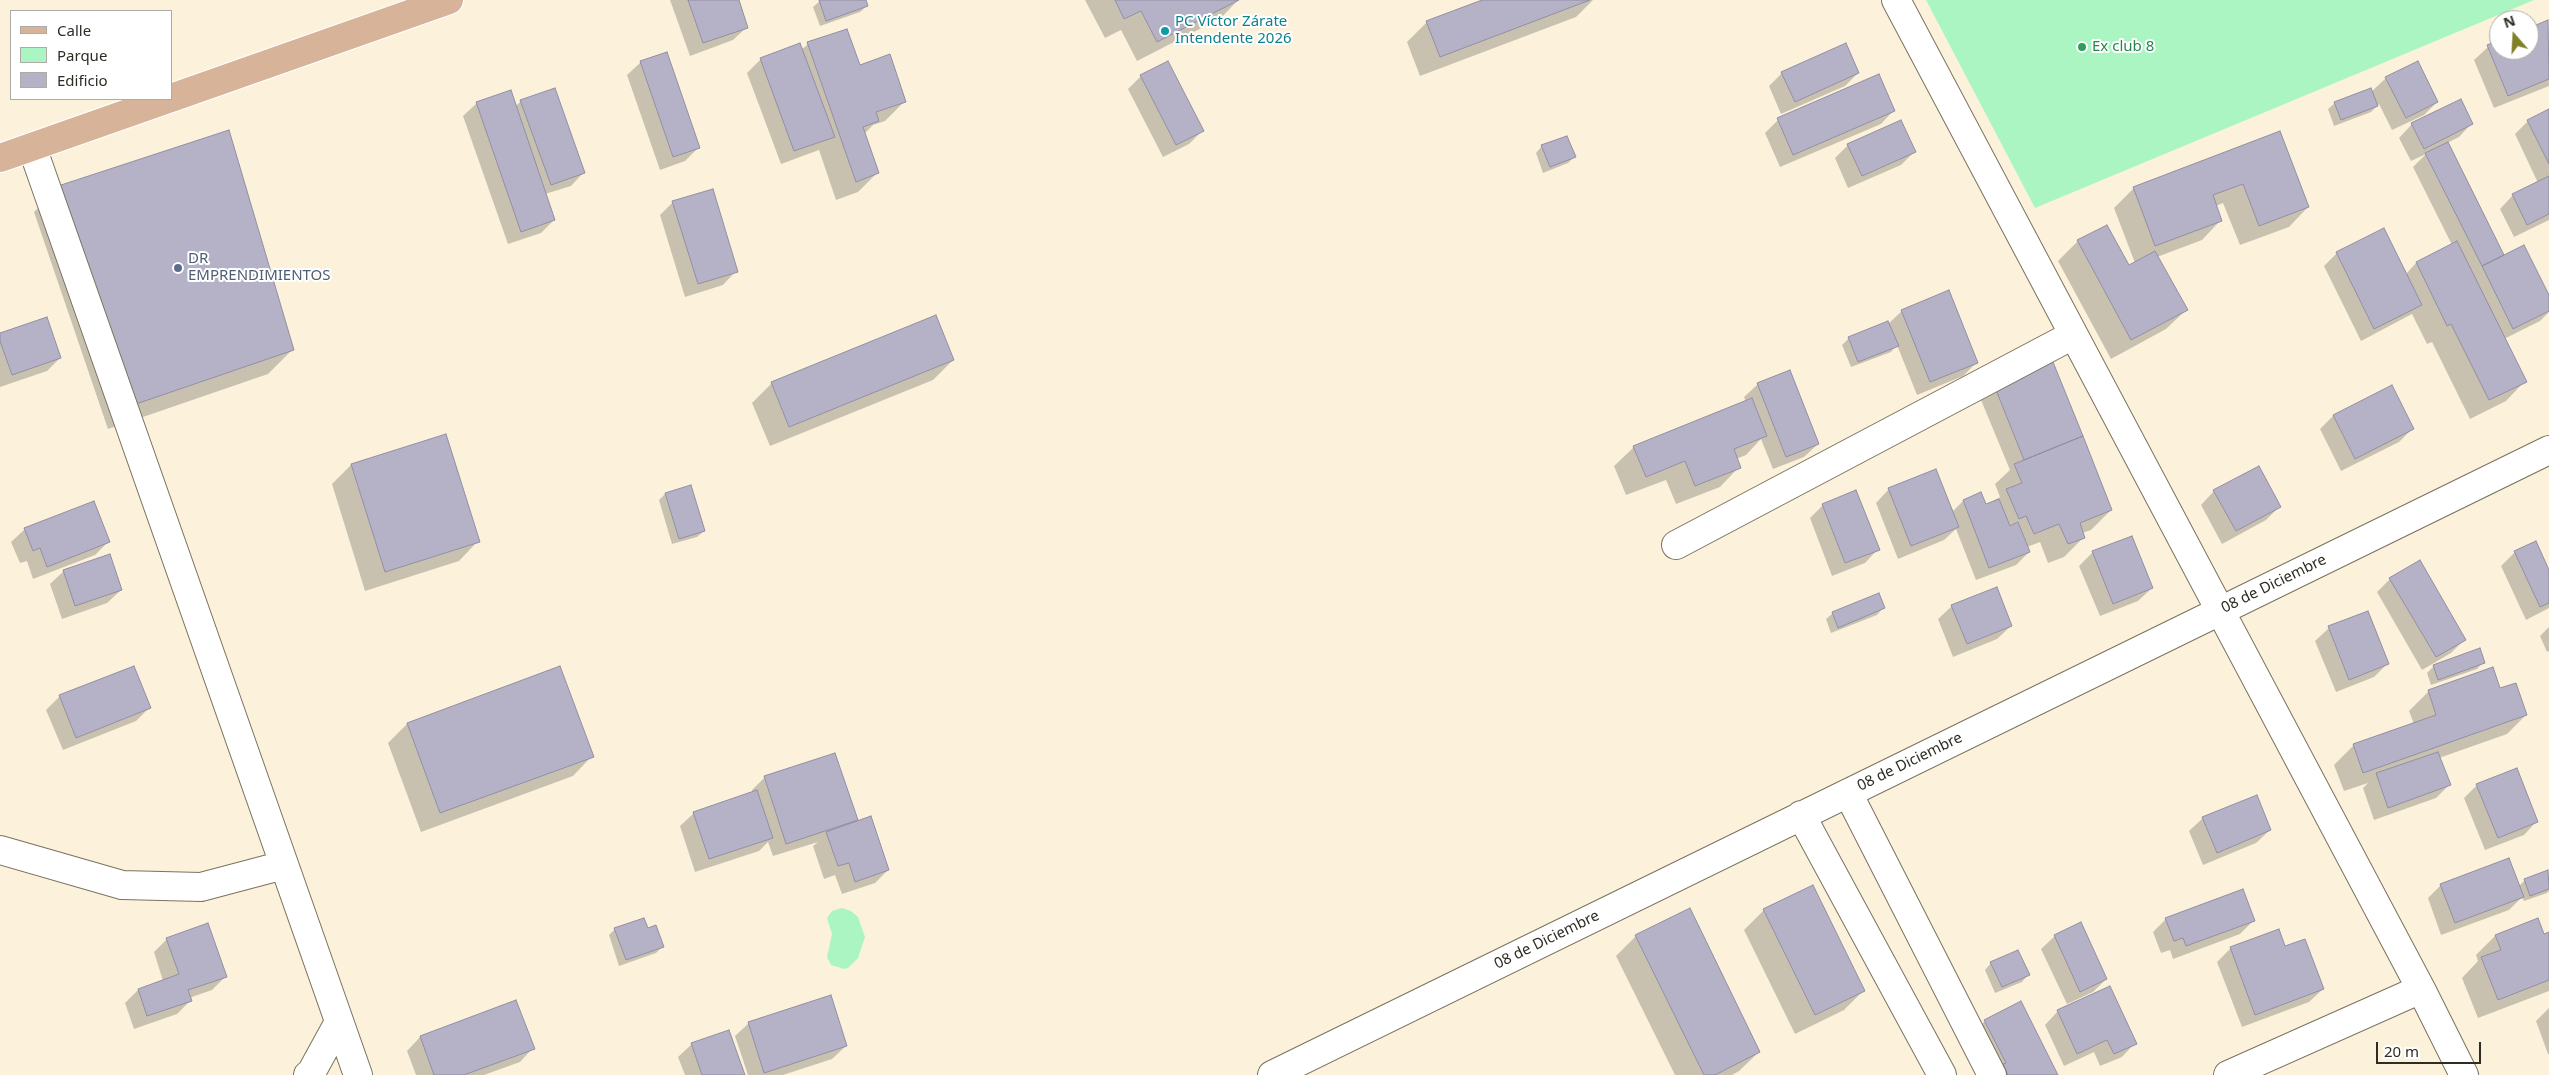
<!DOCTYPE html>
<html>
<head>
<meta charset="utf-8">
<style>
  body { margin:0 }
  #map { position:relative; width:2549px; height:1075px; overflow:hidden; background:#fcf2dc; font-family:"Noto Sans",sans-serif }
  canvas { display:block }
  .legend { position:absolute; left:10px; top:10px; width:162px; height:90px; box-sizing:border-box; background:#fff; border:1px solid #acaba7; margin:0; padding:6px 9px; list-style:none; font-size:15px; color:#2f2c23 }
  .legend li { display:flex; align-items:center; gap:10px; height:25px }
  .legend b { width:25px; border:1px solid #acaba7 }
  .north { position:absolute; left:2489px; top:10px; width:50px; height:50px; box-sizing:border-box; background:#fff; border:1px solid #acaba7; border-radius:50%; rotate:341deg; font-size:14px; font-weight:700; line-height:20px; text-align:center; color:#2f2c23 }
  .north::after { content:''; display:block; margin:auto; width:18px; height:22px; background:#808029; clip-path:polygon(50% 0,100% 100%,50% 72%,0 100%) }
  .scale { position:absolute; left:2376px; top:1042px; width:105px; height:22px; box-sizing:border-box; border:2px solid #2f2c23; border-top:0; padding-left:6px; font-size:15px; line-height:18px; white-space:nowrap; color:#2f2c23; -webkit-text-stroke:4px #fff; paint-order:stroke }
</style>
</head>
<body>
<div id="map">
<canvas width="2549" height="1075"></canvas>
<ul class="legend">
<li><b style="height:6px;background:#d6b399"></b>Calle</li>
<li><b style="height:14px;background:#aaf5c2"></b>Parque</li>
<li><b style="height:14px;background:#b5b2c8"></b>Edificio</li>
</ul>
<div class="north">N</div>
<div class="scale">20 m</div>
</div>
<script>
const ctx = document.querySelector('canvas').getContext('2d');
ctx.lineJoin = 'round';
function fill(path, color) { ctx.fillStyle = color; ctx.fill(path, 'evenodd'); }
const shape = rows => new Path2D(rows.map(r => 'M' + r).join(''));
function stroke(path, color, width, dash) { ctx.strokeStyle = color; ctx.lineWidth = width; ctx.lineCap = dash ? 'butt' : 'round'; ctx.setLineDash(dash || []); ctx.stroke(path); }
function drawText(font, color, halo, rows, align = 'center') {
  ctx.font = font + ' "Noto Sans",sans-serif'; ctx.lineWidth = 4; ctx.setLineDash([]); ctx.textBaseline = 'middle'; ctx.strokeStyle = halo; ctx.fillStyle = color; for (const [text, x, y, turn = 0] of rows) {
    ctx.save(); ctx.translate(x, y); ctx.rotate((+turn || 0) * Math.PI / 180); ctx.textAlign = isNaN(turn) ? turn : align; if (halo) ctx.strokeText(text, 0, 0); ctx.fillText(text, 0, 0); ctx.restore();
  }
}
const green = shape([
  [1926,0,2534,0,2035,208],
  [842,908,851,911,858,917,865,937,858,958,848,968,844,969,831,965,827,957,832,934,827,918,832,911]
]);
const shadow = shape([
  [670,0,737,0,747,27,733,40,690,56],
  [821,0,865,0,867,6,860,12,820,26,813,7],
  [1085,0,1238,0,1221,18,1137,61,1121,30,1105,38],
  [1486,0,1593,0,1576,17,1420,76,1407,42,1427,22],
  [2548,22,2549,86,2494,108,2474,60,2488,47,2499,42,2499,50,2529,50,2529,29],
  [808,44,859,67,905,101,885,121,873,125,864,134,877,173,858,192,836,200,819,150,781,164,747,73,761,59,801,50],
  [641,62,698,148,685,161,660,170,627,75],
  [1782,73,1858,73,1845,86,1781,114,1769,86],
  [1141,76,1202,131,1189,144,1163,157,1128,89],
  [2386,78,2437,102,2424,115,2392,130,2379,104,2371,112,2334,126,2328,109,2335,103,2371,92],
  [521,101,584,172,571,186,545,194,554,220,541,233,508,244,463,116,477,103,515,107],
  [1894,110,1881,124,1780,167,1765,133,1778,120],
  [2549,111,2549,220,2514,237,2500,209,2513,195,2538,183,2515,134,2528,121],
  [2472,123,2459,137,2447,143,2504,257,2549,298,2549,312,2540,321,2504,339,2525,381,2506,401,2470,419,2432,342,2427,344,2412,314,2361,341,2324,266,2337,253,2406,274,2416,263,2452,245,2413,167,2426,154,2411,161,2399,138,2412,124],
  [2280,132,2308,207,2289,227,2240,245,2223,203,2216,206,2221,220,2202,240,2157,257,2186,310,2166,329,2111,359,2058,261,2078,241,2128,267,2135,263,2114,208,2134,188],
  [1848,145,1914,152,1901,165,1848,188,1835,158],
  [1542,146,1574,157,1568,163,1543,173,1536,153],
  [59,187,293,349,268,374,108,429,34,212],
  [673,202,736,271,723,285,685,297,660,215],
  [1902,311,1976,363,1963,376,1917,395,1897,345,1891,352,1851,367,1842,345,1849,338,1888,324],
  [0,335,60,358,47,371,0,387],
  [953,360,933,380,770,446,752,403,772,383],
  [1758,384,1818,444,1804,457,1773,469,1761,439,1746,455,1736,459,1739,467,1720,487,1676,504,1666,480,1626,495,1614,466,1634,447,1746,402,1744,397],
  [1994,386,2111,510,2091,530,2082,533,2084,537,2064,557,2048,563,2040,542,2027,547,2029,552,2016,565,1976,580,1956,529,1944,540,1898,559,1876,503,1889,489,1952,512,1963,501,1981,494,1985,505,2000,497,1995,484,2010,470,1981,400],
  [2391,387,2412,429,2399,442,2341,471,2320,429,2333,416],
  [351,465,478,541,459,561,365,591,332,484],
  [690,486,704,531,697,537,672,544,659,500,665,494],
  [2214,491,2280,506,2266,520,2222,544,2201,505],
  [1823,505,1878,549,1865,563,1832,576,1810,518],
  [25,529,108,542,95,555,33,579,27,561,20,563,11,542],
  [2535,543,2549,573,2549,608,2526,620,2501,566,2515,552],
  [2093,552,2152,588,2138,601,2100,616,2079,566],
  [64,571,121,590,107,603,62,619,50,584],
  [2390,579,2465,639,2451,653,2422,670,2377,592],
  [1952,606,2011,626,1997,639,1953,657,1938,619],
  [1883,608,1877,615,1831,633,1826,619,1833,613],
  [2549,627,2549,651,2547,652,2540,636],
  [2329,628,2387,664,2374,677,2336,692,2315,641],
  [2483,662,2477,669,2431,685,2427,673,2434,666],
  [2500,690,2526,715,2507,734,2439,758,2449,785,2436,798,2374,820,2363,788,2368,783,2344,791,2334,765,2354,745,2414,724,2409,711,2429,691],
  [60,696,149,708,136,721,63,750,46,710],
  [407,724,592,756,573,776,421,832,388,743],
  [835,754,857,823,888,870,875,883,842,894,835,875,824,879,813,846,818,842,773,856,768,842,759,851,695,872,680,826,694,813,752,793,752,790,765,777],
  [2477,785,2537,821,2524,835,2485,850,2464,798],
  [2203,818,2270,830,2256,843,2203,865,2189,831],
  [2548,872,2549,891,2547,893,2524,901,2522,897,2509,910,2441,935,2428,898,2441,885,2519,886,2525,880],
  [1764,910,1864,990,1844,1010,1795,1034,1744,930],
  [2166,919,2254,920,2240,934,2173,959,2170,950,2161,953,2153,932],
  [615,929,647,930,662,947,656,953,619,966,609,935],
  [2549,933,2549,991,2478,1018,2462,978,2478,961,2476,955,2495,936,2543,935],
  [1636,936,1759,1052,1739,1071,1732,1075,1675,1075,1616,956],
  [2055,936,2106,979,2093,992,2067,1004,2041,949],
  [167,939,225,977,212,990,189,998,190,1001,177,1014,134,1029,125,1003,138,990,163,981,154,952],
  [2231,948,2284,948,2323,989,2309,1002,2242,1027,2217,962],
  [1991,963,2028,975,2022,982,1995,993,1985,970],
  [515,1001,533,1048,520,1062,484,1075,416,1075,407,1051,420,1037],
  [2020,1003,2057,1075,1990,1075,1971,1035,1985,1021],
  [2549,1008,2549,1054,2548,1054,2536,1021],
  [2058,1011,2135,1043,2122,1057,2100,1066,2094,1052,2064,1066,2045,1025],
  [749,1023,846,1046,832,1059,783,1075,748,1075,735,1036],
  [692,1044,744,1075,685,1075,678,1057]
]);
const building = shape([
  [688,0,739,0,748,28,703,43,688,0],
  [819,0,866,0,868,6,826,21,819,0],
  [1115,0,1239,0,1157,42,1141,11,1124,19,1115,0],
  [1482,0,1590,0,1440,57,1426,21,1482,0],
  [2548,20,2549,79,2508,96,2487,45,2499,40,2499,50,2529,50,2529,28,2548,20],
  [847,29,860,65,890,54,906,102,876,112,879,121,863,127,879,173,856,182,807,42,847,29],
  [800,43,835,137,794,151,760,58,800,43],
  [1846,43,1859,73,1795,102,1781,72,1846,43],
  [667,52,700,148,673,157,640,61,667,52],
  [1168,61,1204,131,1176,145,1140,75,1168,61],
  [2418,61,2438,102,2406,118,2385,77,2418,61],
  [1879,74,1895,111,1793,155,1777,118,1879,74],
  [555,88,585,173,551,185,520,100,555,88],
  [2371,88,2378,106,2341,120,2334,102,2371,88],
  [511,90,555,220,521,232,476,102,511,90],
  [2461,99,2473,124,2424,149,2411,123,2461,99],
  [2549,109,2549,164,2527,120,2549,109],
  [1901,120,1916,152,1862,176,1847,144,1901,120],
  [229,130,294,350,133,405,58,186,229,130],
  [2280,131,2309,207,2259,226,2243,184,2213,195,2222,221,2155,246,2133,187,2280,131],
  [1567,136,1576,157,1550,167,1541,145,1567,136],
  [2448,142,2504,255,2482,266,2425,153,2448,142],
  [2549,176,2549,214,2527,225,2512,194,2549,176],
  [713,189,738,272,698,284,672,201,713,189],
  [2107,225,2129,265,2155,251,2188,310,2131,340,2077,240,2107,225],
  [2384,228,2422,305,2374,329,2336,252,2384,228],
  [2457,241,2527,382,2489,400,2451,324,2447,326,2416,262,2457,241],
  [2524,245,2549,295,2549,311,2513,329,2482,266,2524,245],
  [1949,290,1978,363,1930,382,1901,310,1949,290],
  [936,315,954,360,789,427,771,382,936,315],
  [47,317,61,358,12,375,0,341,0,333,47,317],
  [1888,321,1899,346,1858,362,1848,337,1888,321],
  [2053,362,2083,436,2024,460,1994,385,2053,362],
  [1790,370,1819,444,1786,457,1757,383,1790,370],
  [2392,385,2414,429,2355,459,2333,415,2392,385],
  [1752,398,1767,436,1734,449,1741,468,1695,486,1685,461,1646,477,1633,446,1752,398],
  [446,434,480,542,385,572,351,464,446,434],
  [2083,436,2112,510,2080,523,2085,538,2068,544,2059,524,2034,534,2026,516,2019,519,2006,489,2022,483,2014,464,2083,436],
  [2259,466,2281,507,2236,531,2213,490,2259,466],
  [1936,469,1959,527,1911,546,1888,488,1936,469],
  [691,485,705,531,679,539,665,493,691,485],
  [1856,490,1880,550,1845,563,1822,504,1856,490],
  [1981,492,1986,504,1999,499,2010,526,2018,522,2030,552,1989,568,1963,500,1981,492],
  [94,501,110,542,47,567,40,548,33,551,24,528,94,501],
  [2132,536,2153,588,2113,604,2092,551,2132,536],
  [2536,541,2549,570,2549,603,2540,607,2514,551,2536,541],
  [110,554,122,590,75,606,63,570,110,554],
  [2420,560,2466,640,2436,657,2389,578,2420,560],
  [1997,587,2012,626,1967,644,1951,605,1997,587],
  [1879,593,1885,608,1838,628,1832,612,1879,593],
  [2368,611,2389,664,2349,680,2328,626,2368,611],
  [2480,648,2485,663,2438,680,2433,665,2480,648],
  [134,666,151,708,76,738,59,695,134,666],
  [560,666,594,757,440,813,407,723,560,666],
  [2493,667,2500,688,2516,683,2527,715,2363,773,2353,744,2436,715,2428,690,2493,667],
  [2438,752,2451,785,2388,808,2376,773,2438,752],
  [835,753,858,820,786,844,764,776,835,753],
  [2517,768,2538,822,2498,838,2476,784,2517,768],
  [757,790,773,838,709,859,693,812,757,790],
  [2257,795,2271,830,2217,853,2202,817,2257,795],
  [871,816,889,870,855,882,849,863,838,866,826,832,871,816],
  [2509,858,2524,897,2455,923,2440,884,2509,858],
  [2548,870,2549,889,2530,896,2524,879,2548,870],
  [1813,885,1865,991,1815,1015,1763,909,1813,885],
  [2243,889,2255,921,2186,946,2183,938,2174,941,2165,918,2243,889],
  [1690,908,1760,1052,1715,1075,1704,1075,1635,935,1690,908],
  [644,918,648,928,656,925,664,947,626,960,614,928,644,918],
  [2538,918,2544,934,2549,932,2549,980,2498,1000,2481,957,2501,950,2495,935,2538,918],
  [2081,922,2107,979,2080,992,2054,935,2081,922],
  [208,923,227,977,188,990,192,1001,147,1016,138,989,179,974,166,938,208,923],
  [2279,929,2285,946,2305,939,2324,989,2255,1015,2230,947,2279,929],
  [2018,950,2030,975,2002,987,1990,962,2018,950],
  [2110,986,2137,1044,2114,1054,2107,1040,2077,1054,2057,1010,2110,986],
  [831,995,847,1046,764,1073,748,1022,831,995],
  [516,1000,535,1049,464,1075,434,1075,420,1036,516,1000],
  [2021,1001,2058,1075,2008,1075,2003,1064,2006,1063,1984,1020,2021,1001],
  [729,1030,745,1075,702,1075,691,1043,729,1030]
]);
const minor = shape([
  [1896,0,2421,989,2464,1075],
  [32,147,358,1075],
  [1676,545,2073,335],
  [1848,793,1992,1075],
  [1801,815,1942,1075],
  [0,850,122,885,201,887,284,865],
  [308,1075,311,1073,339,1022],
  [1272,1075,2549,450],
  [2228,1075,2421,989]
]);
const major = shape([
  [171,98,449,0],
  [0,158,168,99]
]);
const markers = [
  [1165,31,5,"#0f9aa8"],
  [2082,47,5,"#2e9e5b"],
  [178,268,5,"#5c6f8a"]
];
const cultureNames = [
  ["PC Víctor Zárate",1175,22],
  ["Intendente 2026",1175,39]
];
const leisureNames = [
  ["Ex club 8",2092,47]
];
const serviceNames = [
  ["DR",188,259],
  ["EMPRENDIMIENTOS",188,276]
];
const streetNames = [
  ["08 de Diciembre",2274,584,-26],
  ["08 de Diciembre",1910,762,-26],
  ["08 de Diciembre",1547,940,-26]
];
fill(green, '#aaf5c2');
fill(shadow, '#0003');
fill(building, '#b5b2c8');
stroke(building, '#918ea3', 1);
stroke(minor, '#7a725e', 30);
stroke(major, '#fff', 30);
stroke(minor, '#fff', 28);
stroke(major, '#d6b399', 28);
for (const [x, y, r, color] of markers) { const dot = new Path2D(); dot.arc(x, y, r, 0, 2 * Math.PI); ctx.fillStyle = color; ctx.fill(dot); stroke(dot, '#fff', 2); }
drawText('15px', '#0d838f', '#fff', cultureNames, 'left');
drawText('15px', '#27864d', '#fff', leisureNames, 'left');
drawText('15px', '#4e5e75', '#fff', serviceNames, 'left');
drawText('15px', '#2f2c23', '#fff', streetNames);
</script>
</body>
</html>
